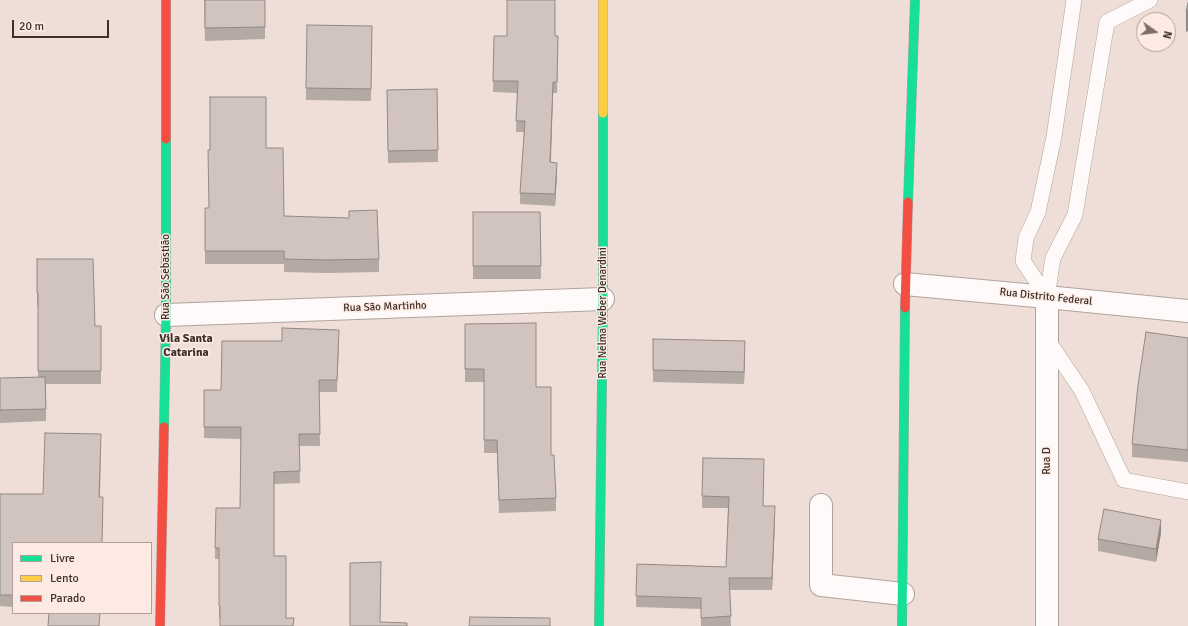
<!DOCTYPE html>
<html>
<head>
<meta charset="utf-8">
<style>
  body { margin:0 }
  #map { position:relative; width:1188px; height:626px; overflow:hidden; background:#efded7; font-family:Signika,sans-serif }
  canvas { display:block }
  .legend { position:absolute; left:12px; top:542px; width:140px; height:72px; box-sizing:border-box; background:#fdebe3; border:1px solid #b0a099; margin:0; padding:5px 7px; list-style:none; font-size:12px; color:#3c302b }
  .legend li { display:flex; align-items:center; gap:8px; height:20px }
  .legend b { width:20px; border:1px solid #b0a099 }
  .north { position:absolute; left:1136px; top:12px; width:40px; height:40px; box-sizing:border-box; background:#fdebe3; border:1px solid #b0a099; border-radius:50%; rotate:104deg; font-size:11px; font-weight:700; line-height:16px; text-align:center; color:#3c302b }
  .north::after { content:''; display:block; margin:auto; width:14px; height:18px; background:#7b6d67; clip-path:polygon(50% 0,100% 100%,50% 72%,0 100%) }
  .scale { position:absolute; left:12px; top:20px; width:97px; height:18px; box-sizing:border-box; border:2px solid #3c302b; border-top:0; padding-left:5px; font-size:12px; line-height:14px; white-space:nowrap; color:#3c302b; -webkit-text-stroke:3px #fdebe3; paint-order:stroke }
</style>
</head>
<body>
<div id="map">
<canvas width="1188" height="626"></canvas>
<ul class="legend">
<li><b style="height:5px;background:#16e098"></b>Livre</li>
<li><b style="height:5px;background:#ffcf43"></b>Lento</li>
<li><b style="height:5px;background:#f24e42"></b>Parado</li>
</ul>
<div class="north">N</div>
<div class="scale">20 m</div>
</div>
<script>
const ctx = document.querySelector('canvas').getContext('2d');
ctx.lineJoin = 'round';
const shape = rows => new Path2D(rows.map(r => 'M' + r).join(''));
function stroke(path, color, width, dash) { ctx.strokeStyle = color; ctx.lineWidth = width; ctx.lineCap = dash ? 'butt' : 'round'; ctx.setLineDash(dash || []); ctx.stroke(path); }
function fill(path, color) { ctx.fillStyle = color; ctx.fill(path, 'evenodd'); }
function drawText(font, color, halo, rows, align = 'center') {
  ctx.font = font + ' Signika,sans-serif'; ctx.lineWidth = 3; ctx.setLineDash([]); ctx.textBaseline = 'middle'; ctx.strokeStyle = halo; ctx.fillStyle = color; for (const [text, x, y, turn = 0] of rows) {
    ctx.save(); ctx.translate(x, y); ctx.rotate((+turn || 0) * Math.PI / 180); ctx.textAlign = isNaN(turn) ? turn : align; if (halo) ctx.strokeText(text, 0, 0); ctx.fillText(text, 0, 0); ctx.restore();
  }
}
const lane = shape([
  [1047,297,1053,258,1075,215,1107,22,1150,0],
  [1047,297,1023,261,1026,238,1038,212,1054,137,1074,0],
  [1047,339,1082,391,1124,480,1188,492]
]);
const street = shape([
  [905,284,1047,297,1188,311],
  [1047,297,1047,626],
  [166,315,603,299],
  [821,505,821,585,903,594]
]);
const fast = shape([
  [908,202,915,0],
  [164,427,166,315,166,139],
  [599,626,603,299,603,113],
  [902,626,905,308]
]);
const slow = shape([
  [603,0,603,113]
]);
const jam = shape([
  [166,0,166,139],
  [905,308,908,202],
  [160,626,164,427]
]);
const wall = shape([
  [204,0,265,0,265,39,205,41],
  [494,36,558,36,557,93,553,93,551,162,557,174,555,206,520,204,520,193,524,132,516,132,517,93,493,92],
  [372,39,371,101,306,100,306,88],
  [437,89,438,162,388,163,387,90],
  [266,148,284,216,379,259,379,272,326,273,284,272,284,264,205,264,205,208,209,208,210,150],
  [473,212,540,212,541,279,473,279],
  [37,259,95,326,101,326,101,384,46,384,46,421,0,423,0,378,38,377,38,306,37,306],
  [465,324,536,387,551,455,556,498,556,511,499,513,497,453,484,453,484,382,465,382],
  [1188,338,1188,462,1132,457,1132,444],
  [653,339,745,353,744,384,653,382],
  [339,342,337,392,319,392,320,446,299,446,300,483,274,484,220,618,219,618,219,559,215,559,216,508,240,508,241,439,204,438,204,427,221,390],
  [101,446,100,497,103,509,102,543,13,543,13,607,0,606,0,494,43,494],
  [703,458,764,471,763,506,775,518,772,590,730,590,731,626,701,626,701,609,636,607,637,564,726,567,728,508,702,508],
  [1161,533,1156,562,1098,551,1098,539]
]);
const shadedWall = shape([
  [1188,10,1188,31,1186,32,1186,11],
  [553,82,553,93,550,174,550,162],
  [557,163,557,174,555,206,555,194],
  [745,341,745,353,744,384,744,372],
  [775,506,775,518,772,590,772,578],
  [1161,520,1161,533,1156,562,1156,549]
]);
const building = shape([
  [205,0,265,0,265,27,205,28,205,0],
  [507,0,555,0,555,36,558,36,557,82,553,82,550,162,557,163,555,194,520,193,525,121,516,121,518,81,493,81,494,36,507,36,507,0],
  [1188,3,1188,10,1186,11,1188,3],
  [307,25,372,26,371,89,306,88,307,25],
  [437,89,438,150,388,151,387,90,437,89],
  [210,97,266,97,266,148,283,148,284,216,349,218,349,211,377,210,379,259,326,260,284,259,284,251,205,251,205,208,209,208,208,150,210,150,210,97],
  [473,212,540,212,541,266,473,266,473,212],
  [37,259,93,259,95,326,101,326,101,371,38,371,38,293,37,293,37,259],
  [536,323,536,387,551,387,551,455,554,455,556,498,499,500,497,440,484,440,484,369,465,369,465,324,536,323],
  [282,328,339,330,337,380,319,380,320,434,299,434,300,471,274,472,274,556,286,556,286,618,294,618,293,626,220,626,220,606,219,606,219,548,215,548,216,508,240,508,241,427,204,427,204,390,221,390,222,341,282,341,282,328],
  [1146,332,1188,338,1188,450,1132,444,1138,385,1146,332],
  [653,339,745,341,744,372,653,370,653,339],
  [45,377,46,409,0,410,0,378,45,377],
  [45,433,101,434,99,497,103,497,102,543,13,543,13,595,0,595,0,494,43,494,45,433],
  [703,458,764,459,763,506,775,506,772,578,729,578,731,616,701,618,701,598,636,596,637,564,726,567,729,497,702,496,703,458],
  [1104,509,1161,520,1156,549,1098,539,1104,509],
  [381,562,380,622,407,623,407,626,350,626,350,563,381,562],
  [49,613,100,613,99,626,48,626,49,613],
  [470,617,550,618,550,626,469,626,470,617]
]);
const streetNames = [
  ["Rua São Sebastião",166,277,-90],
  ["Rua Distrito Federal",1046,297,6],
  ["Rua São Martinho",385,307,-2],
  ["Rua Nelma Weber Denardini",603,313,-90],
  ["Rua D",1047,461,-90]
];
const neighbourhoodNames = [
  ["Vila Santa",186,339],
  ["Catarina",186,353]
];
stroke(lane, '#b0a39d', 16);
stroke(street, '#b0a39d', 24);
stroke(fast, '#b0a39d', 10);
stroke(slow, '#b0a39d', 10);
stroke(jam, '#b0a39d', 10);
stroke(lane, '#fdfaf9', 15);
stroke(street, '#fdfaf9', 22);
stroke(fast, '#16e098', 9);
stroke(slow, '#ffcf43', 9);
stroke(jam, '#f24e42', 9);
fill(wall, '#b4a9a3');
fill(shadedWall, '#928985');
fill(building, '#d1c4be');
stroke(building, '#928985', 1);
drawText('11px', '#3c302b', '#fdebe3', streetNames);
drawText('bold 12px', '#3c302b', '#fdebe3', neighbourhoodNames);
</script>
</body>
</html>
